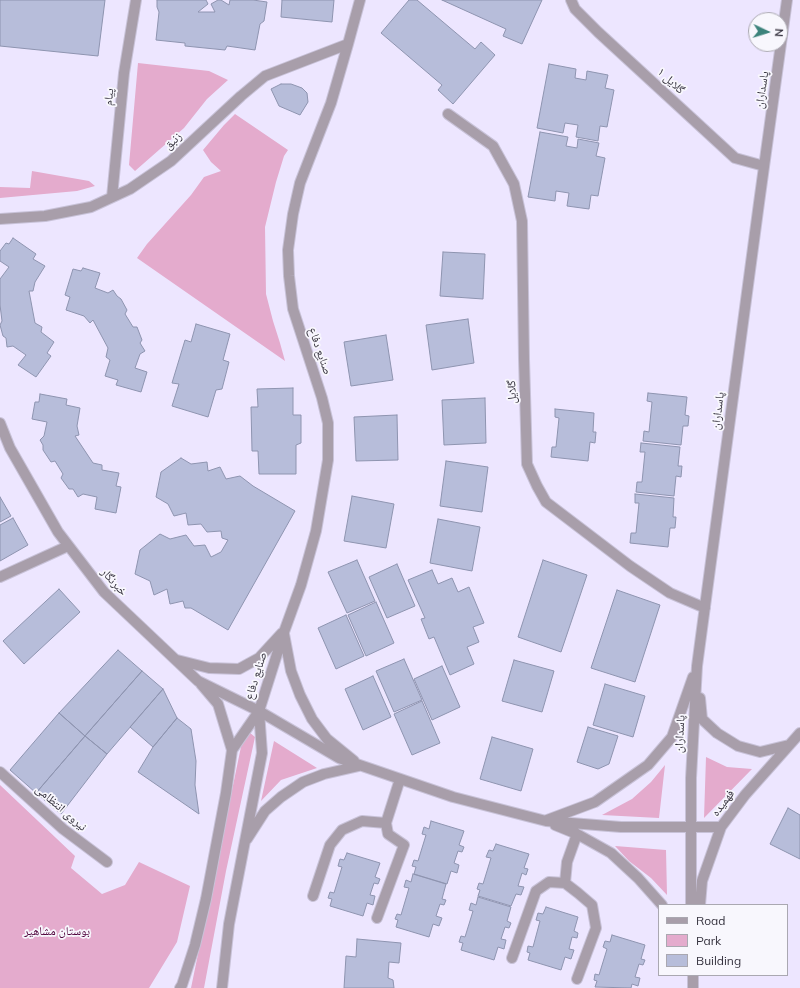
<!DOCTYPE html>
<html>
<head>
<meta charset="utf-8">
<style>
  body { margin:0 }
  #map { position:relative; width:800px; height:988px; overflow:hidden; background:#ede6ff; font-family:Mulish,sans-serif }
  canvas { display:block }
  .legend { position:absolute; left:658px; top:904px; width:130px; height:72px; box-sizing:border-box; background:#f8f7fd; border:1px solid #aaa8b1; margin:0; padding:5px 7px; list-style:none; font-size:12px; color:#35323e }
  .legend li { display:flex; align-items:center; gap:8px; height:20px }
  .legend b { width:20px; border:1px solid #aaa8b1 }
  .north { position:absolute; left:748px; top:12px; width:40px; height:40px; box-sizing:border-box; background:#f8f7fd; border:1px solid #aaa8b1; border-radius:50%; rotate:94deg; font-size:11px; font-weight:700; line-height:16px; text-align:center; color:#35323e }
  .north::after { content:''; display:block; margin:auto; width:14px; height:18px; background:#3c837b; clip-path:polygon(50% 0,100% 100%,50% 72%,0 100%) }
</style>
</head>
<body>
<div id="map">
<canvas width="800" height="988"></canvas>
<ul class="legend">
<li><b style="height:5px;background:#a89eaa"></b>Road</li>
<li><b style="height:11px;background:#e4abcd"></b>Park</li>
<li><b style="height:11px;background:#b7bdda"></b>Building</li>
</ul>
<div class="north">N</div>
</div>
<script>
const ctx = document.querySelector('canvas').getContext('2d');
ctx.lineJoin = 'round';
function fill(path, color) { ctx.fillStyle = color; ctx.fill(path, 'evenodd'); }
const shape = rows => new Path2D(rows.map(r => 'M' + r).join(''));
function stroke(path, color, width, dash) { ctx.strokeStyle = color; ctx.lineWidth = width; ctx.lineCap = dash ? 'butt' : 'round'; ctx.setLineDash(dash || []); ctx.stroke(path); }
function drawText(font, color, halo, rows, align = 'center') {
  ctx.font = font + ' Mulish,"Noto Naskh Arabic",sans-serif'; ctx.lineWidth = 3.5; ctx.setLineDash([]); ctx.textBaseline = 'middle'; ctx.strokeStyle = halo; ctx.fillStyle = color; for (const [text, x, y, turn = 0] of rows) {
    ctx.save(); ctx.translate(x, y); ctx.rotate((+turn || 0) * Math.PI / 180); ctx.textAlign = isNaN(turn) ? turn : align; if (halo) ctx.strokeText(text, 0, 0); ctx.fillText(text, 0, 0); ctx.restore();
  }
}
const green = shape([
  [138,63,209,71,228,80,207,99,184,128,135,171,129,165],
  [235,114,288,150,284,156,276,182,265,227,266,294,273,321,280,343,285,361,137,258,147,244,191,195,204,177,221,171,211,162,203,150,224,125],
  [32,171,89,181,95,186,77,191,0,198,0,187,30,188],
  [249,732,255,737,226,871,204,988,191,988,242,742],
  [274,741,317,768,281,780,261,801],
  [706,757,727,767,752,769,704,818],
  [665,765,659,818,602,815,632,799,651,782],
  [0,785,75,856,71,868,102,894,125,885,139,862,190,886,177,942,149,988,0,988],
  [615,846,666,850,667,895,651,878,629,861]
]);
const building = shape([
  [0,0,105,0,98,56,0,46,0,0],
  [157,0,206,0,208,4,198,12,215,12,211,4,218,0,221,0,229,5,230,0,253,0,267,2,264,21,260,24,255,50,227,46,225,50,185,46,185,43,156,40,159,12,157,7,157,0],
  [282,0,334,0,332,22,281,17,282,0],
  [409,0,417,0,475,49,481,42,495,55,453,104,438,90,442,85,381,33,409,0],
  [442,0,542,0,522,44,503,36,506,29,442,0],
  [549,64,576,69,575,78,586,80,587,71,608,75,605,88,614,90,607,127,600,126,598,141,576,137,578,125,565,123,563,133,537,128,549,64],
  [281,84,291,84,302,88,307,93,308,102,300,115,279,106,271,89,281,84],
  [540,132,568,137,566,146,577,148,578,139,599,143,596,156,605,158,598,196,591,195,589,209,567,206,569,193,556,191,555,201,528,197,540,132],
  [13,238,36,254,33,259,45,266,35,282,33,291,29,291,35,323,42,327,41,332,54,342,47,353,51,356,36,377,18,365,26,355,13,346,7,347,6,338,3,336,0,325,2,321,0,305,0,279,9,267,0,261,0,251,6,243,9,244,13,238],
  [443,252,485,254,483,299,440,296,443,252],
  [83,268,100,273,95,288,108,293,113,290,117,296,121,299,127,310,125,314,133,327,137,327,142,340,140,343,145,351,140,354,135,368,147,372,141,392,116,385,118,380,105,376,110,360,106,357,108,348,93,320,90,323,84,316,66,310,70,297,65,295,73,269,81,271,83,268],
  [468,319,474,363,432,370,426,325,468,319],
  [196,324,230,334,223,360,229,362,222,389,216,390,208,417,172,406,179,384,172,383,185,340,191,342,196,324],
  [386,335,393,380,351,386,344,342,386,335],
  [293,388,293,415,301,415,301,443,296,445,296,474,259,474,258,451,252,451,251,407,258,407,257,389,293,388],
  [648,393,687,397,685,415,689,416,688,426,683,426,681,445,643,441,644,431,649,432,652,402,647,401,648,393],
  [40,394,67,399,66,405,80,408,77,426,79,435,75,436,93,463,102,465,102,470,119,473,116,486,121,487,116,513,95,509,97,497,83,494,78,497,73,489,69,489,61,478,63,474,55,461,51,462,43,450,43,445,40,440,44,436,47,422,32,419,35,402,39,402,40,394],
  [485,398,486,443,444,445,442,400,485,398],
  [555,409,594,413,593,432,596,432,595,443,590,442,588,461,551,457,552,447,556,447,559,418,555,417,555,409],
  [397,415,398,460,356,461,354,417,397,415],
  [641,443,680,447,678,466,682,466,681,477,676,476,674,496,636,492,637,482,642,482,645,452,640,452,641,443],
  [181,458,191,464,207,462,208,471,220,467,226,479,240,476,253,486,295,511,228,630,191,608,185,608,183,601,170,604,167,589,154,595,150,581,135,574,140,550,160,534,170,539,186,535,194,546,205,545,211,557,221,552,228,540,222,538,221,531,207,532,201,524,188,525,186,513,174,516,168,504,156,497,161,472,181,458],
  [446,461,488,467,482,512,440,506,446,461],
  [635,494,674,498,673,517,676,517,675,528,670,528,668,547,630,543,631,533,636,533,639,503,635,503,635,494],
  [352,496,394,504,386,548,344,541,352,496],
  [0,497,11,516,0,522,0,497],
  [13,518,28,545,0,561,0,525,13,518],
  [438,519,480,527,472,571,430,563,438,519],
  [357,560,375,601,347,613,328,572,357,560],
  [543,560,587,575,561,652,518,637,543,560],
  [397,564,415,606,387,618,369,577,397,564],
  [432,570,438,584,452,578,458,592,469,587,484,623,473,627,479,642,467,647,474,664,450,675,434,637,429,639,421,619,425,618,408,580,432,570],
  [59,589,80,612,24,664,3,641,59,589],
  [617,590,660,605,635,682,591,668,617,590],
  [376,602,394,643,366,656,348,615,376,602],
  [346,615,364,656,336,669,318,628,346,615],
  [118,650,142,671,85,736,59,713,118,650],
  [404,659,422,700,394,712,376,671,404,659],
  [514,660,554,671,542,712,502,701,514,660],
  [442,666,460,707,432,720,414,679,442,666],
  [142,671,163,689,107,754,85,736,142,671],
  [373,676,391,717,363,730,345,689,373,676],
  [605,684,645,696,633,737,593,725,605,684],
  [163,689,177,718,153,747,130,727,163,689],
  [422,701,440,743,412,755,394,714,422,701],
  [59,713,85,736,36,793,10,770,59,713],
  [177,718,191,729,196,761,195,785,199,814,138,772,153,747,177,718],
  [588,727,618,736,609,764,598,769,577,762,588,727],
  [85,736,107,754,61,814,36,793,85,736],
  [492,737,533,749,521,791,480,779,492,737],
  [788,808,800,815,800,859,770,844,788,808],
  [431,821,464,831,459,845,464,847,462,852,458,851,454,863,459,865,457,873,451,871,447,884,414,874,416,867,412,866,414,860,418,861,426,835,422,834,424,827,429,829,431,821],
  [496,844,529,854,524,868,528,869,526,875,522,873,518,886,524,887,521,895,516,894,511,906,478,896,480,890,477,889,479,883,483,884,491,858,486,857,489,850,493,851,496,844],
  [347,853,380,863,375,877,380,879,378,884,374,883,370,895,375,896,373,905,367,903,363,916,330,906,332,899,328,898,330,892,334,893,342,867,338,866,340,859,344,860,347,853],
  [413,874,446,884,442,899,446,900,444,905,440,904,436,916,442,918,439,926,433,924,429,937,396,927,398,920,395,919,397,914,401,915,409,888,404,887,406,880,411,882,413,874],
  [478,897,511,907,507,921,511,923,509,928,505,927,501,939,506,940,504,949,498,947,494,960,461,950,463,943,459,942,461,936,465,937,473,911,469,910,471,903,476,905,478,897],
  [546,907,578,917,574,931,578,933,577,938,572,937,569,949,574,950,571,959,565,957,561,970,528,960,530,953,527,952,528,946,533,947,540,921,536,920,538,913,543,914,546,907],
  [612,935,645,945,641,959,645,960,643,965,639,964,635,977,640,978,638,986,632,984,631,988,595,987,597,981,594,980,595,974,599,975,607,949,603,947,605,941,610,942,612,935],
  [357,939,401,943,399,963,389,962,388,978,393,980,394,988,344,988,346,956,356,957,357,939]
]);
const minor = shape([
  [571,0,575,9,598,32,735,158,764,166],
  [448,114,493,146,514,184,522,221,524,359,527,464,537,486,546,502,630,566,670,593,705,608],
  [112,197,124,73,136,0],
  [0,219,45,216,91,207,130,189,171,161,241,96,265,76,348,44],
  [0,423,10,448,58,532,104,592,198,681,259,711,339,758,453,797,546,821,621,827,721,827],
  [0,577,68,546],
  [284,634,291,671,300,695,312,719,327,739,354,761],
  [177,660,209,668,239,669,259,658,282,633],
  [201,684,218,704,232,750],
  [700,698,702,719,717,733,738,746,760,752,789,745],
  [0,772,63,829,107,862],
  [547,820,595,802,648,765,672,737,693,677],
  [555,825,577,834,611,853,638,878,662,905],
  [247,839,265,811,281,797,303,782,324,774,359,766],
  [313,896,330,845,342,830,362,821,386,823],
  [691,905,691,778,697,666,759,203,787,0],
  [700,905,702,881,721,827,745,795,800,733],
  [377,918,404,845,388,834,386,823,400,779],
  [512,958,536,891,549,882,565,883],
  [693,975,693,988],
  [577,979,596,928,592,905,578,893,565,883,567,862,577,834],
  [180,988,182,985,195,945,206,899,226,793,232,750,259,711,284,632,301,585,316,531,328,460,328,423,322,398,293,309,289,276,288,250,293,214,300,183,331,103,348,44,360,0],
  [222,988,229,924,262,753,259,711]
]);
const streetNames = [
  ["گلایل ۱",671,81,43],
  ["پاسداران",762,90,-82],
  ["پیام",109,97,-84],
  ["زنبق",173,141,-44],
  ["صنایع دفاع",320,351,71],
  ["گلایل",512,392,-92],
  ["پاسداران",718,411,-83],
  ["خبرنگار",114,582,48],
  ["صنایع دفاع",256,676,-73],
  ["پاسداران",680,734,-87],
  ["فهمیده",723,803,-53],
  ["نیروی انتظامی",61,808,41]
];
const parkNames = [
  ["بوستان مشاهیر",57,931]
];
fill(green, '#e4abcd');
fill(building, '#b7bdda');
stroke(building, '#8e94b0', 1);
stroke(minor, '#c8c2d8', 12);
stroke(minor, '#a89eaa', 10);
drawText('12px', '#35323e', '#f8f7fd', streetNames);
drawText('12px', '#50033c', '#f8f7fd', parkNames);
</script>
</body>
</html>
